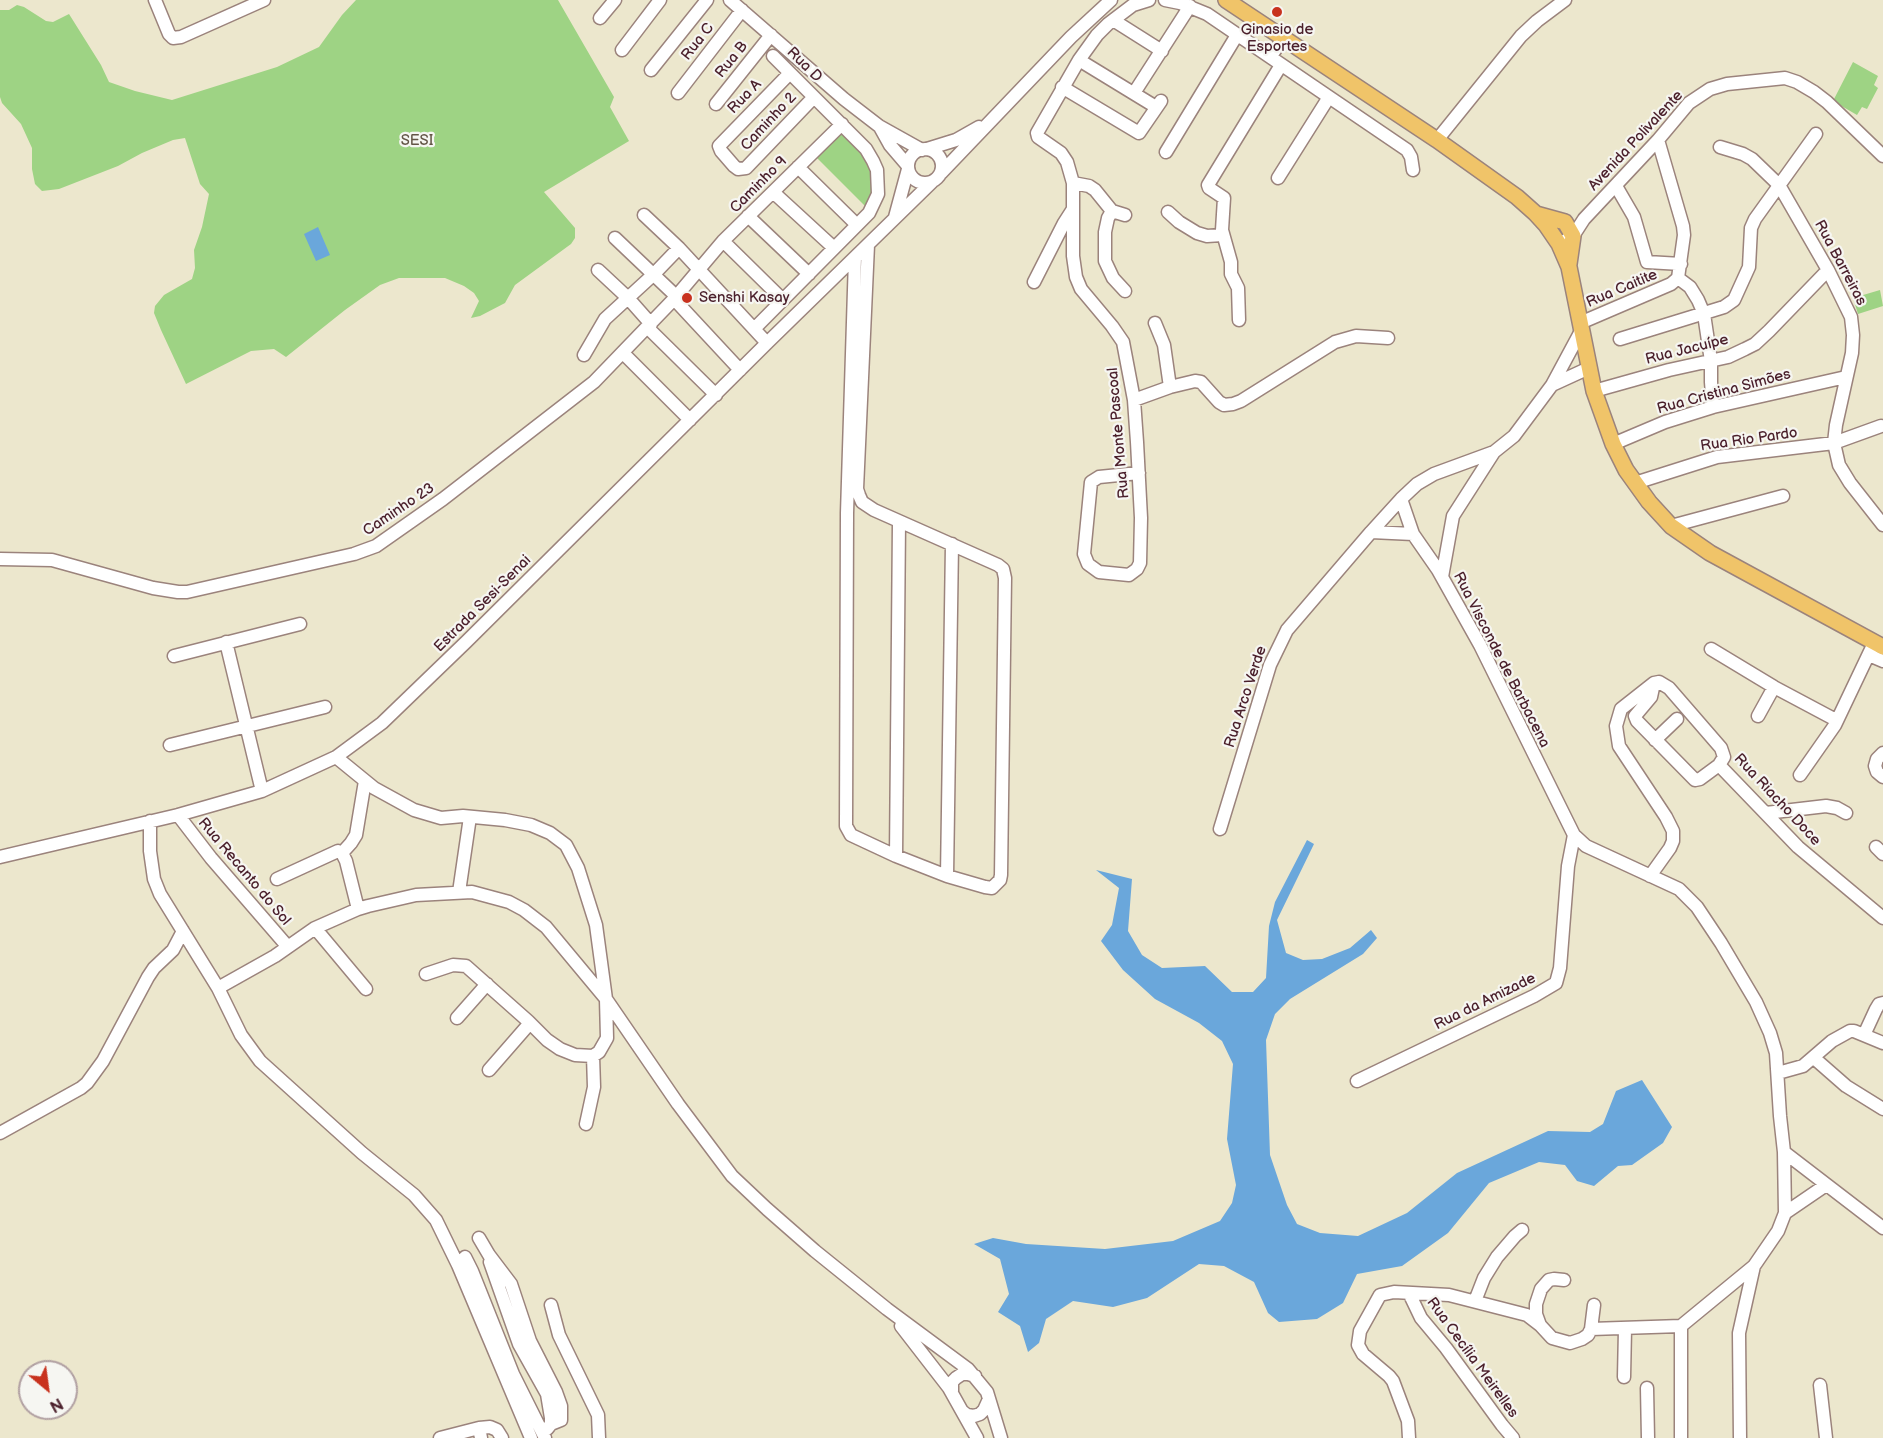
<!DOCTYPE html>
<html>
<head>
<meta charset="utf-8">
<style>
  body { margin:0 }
  #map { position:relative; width:1883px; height:1438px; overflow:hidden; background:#ece7cd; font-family:"Balsamiq Sans",sans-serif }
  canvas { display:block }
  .north { position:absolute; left:18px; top:1360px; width:60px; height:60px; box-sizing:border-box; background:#f6f6f2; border:2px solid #b1a0a2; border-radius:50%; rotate:151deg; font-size:16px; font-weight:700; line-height:24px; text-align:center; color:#4a1f2b }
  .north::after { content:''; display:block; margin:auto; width:21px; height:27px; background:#c8321e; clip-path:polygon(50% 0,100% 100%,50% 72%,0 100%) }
</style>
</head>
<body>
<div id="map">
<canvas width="1883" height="1438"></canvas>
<div class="north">N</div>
</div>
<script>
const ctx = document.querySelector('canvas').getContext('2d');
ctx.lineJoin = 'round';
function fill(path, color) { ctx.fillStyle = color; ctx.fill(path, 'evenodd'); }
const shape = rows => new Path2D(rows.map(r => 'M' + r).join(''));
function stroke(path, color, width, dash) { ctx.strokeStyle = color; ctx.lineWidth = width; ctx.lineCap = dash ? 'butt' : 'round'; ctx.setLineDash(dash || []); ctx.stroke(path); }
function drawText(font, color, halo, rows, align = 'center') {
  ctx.font = font + ' "Balsamiq Sans",sans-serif'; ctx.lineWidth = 4.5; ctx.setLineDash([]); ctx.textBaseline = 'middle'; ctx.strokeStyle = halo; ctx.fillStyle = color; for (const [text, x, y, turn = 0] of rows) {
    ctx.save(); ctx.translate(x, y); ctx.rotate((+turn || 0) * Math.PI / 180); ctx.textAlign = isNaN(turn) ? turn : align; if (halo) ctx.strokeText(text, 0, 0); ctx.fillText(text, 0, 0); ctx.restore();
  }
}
const green = shape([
  [356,0,558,0,614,97,610,107,629,141,544,192,575,228,575,238,571,244,515,285,505,303,480,316,471,318,479,301,474,293,464,286,445,278,399,278,380,285,345,310,286,357,274,349,251,351,186,384,161,330,154,313,155,306,164,295,192,279,195,268,194,250,202,227,209,194,200,184,185,138,173,140,142,153,118,166,59,189,42,191,35,184,32,169,32,148,21,124,2,103,0,97,0,10,9,10,17,5,24,7,46,21,53,22,69,14,101,65,109,82,135,91,172,100,277,67,319,47,342,15],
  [1853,62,1878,76,1874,85,1878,88,1867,109,1862,107,1857,115,1833,101],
  [842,128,871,161,874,192,866,207,815,156],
  [1880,290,1883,306,1858,314,1853,298]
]);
const water = shape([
  [318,227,330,255,316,261,304,234],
  [1307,840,1314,844,1277,920,1286,953,1303,960,1322,959,1350,948,1371,930,1377,938,1363,954,1290,999,1275,1014,1266,1040,1270,1155,1287,1205,1297,1224,1320,1233,1358,1236,1407,1213,1457,1173,1548,1131,1590,1132,1603,1124,1616,1091,1642,1080,1672,1127,1663,1143,1632,1165,1618,1166,1594,1186,1577,1181,1565,1165,1539,1162,1489,1183,1448,1233,1402,1266,1357,1274,1343,1303,1317,1319,1279,1322,1268,1313,1254,1282,1224,1266,1199,1264,1147,1298,1113,1307,1073,1301,1046,1319,1039,1343,1028,1352,1020,1326,998,1312,1009,1294,1000,1259,974,1244,993,1238,1026,1244,1105,1249,1173,1241,1220,1221,1232,1203,1236,1185,1227,1139,1233,1064,1222,1041,1199,1023,1155,999,1123,970,1101,941,1112,925,1119,888,1096,870,1132,879,1128,931,1142,955,1162,968,1205,966,1232,992,1253,992,1266,978,1269,926,1275,902]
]);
const minor = shape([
  [155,0,169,34,173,38,181,37,264,0],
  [730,0,844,99,879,126,922,150],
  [1165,0,1180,3,1207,14,1329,97,1407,150,1411,157,1413,170],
  [600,18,615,0],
  [1113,20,1162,51],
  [622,50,660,0],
  [1270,57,1283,39],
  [1079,60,1156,107],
  [651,70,707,0],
  [790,73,719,146,721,151,734,166,738,169,746,168,814,97],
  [1062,87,1139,133,1161,101],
  [678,93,742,10],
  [1134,93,1190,6],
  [716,104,771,35],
  [880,127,890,145,908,166],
  [1437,140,1521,36,1537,21,1565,0],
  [1658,140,1683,226,1684,235,1678,278],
  [1720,147,1743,154,1752,159,1779,185,1828,270,1851,317,1853,335,1852,353,1836,425,1834,443,1839,465,1850,483,1883,525],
  [927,149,956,140,979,127],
  '908 166a17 17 0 1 1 34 0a17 17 0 1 1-34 0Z',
  [1166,152,1237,35],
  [798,167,857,225],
  [941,173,1071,37,1111,0],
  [1278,178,1329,97],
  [1073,183,1089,186,1095,190,1112,211,1125,215],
  [1616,186,1634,217,1647,262,1681,264],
  [773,192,834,248],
  [1112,211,1108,218,1105,232,1105,261,1113,278,1125,291],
  [1168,212,1179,222,1197,233,1207,236,1222,235],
  [644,215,679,248,767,343],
  [748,216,809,274],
  [895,217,908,169],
  [615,238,676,296],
  [1566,240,1573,236,1584,219,1658,140,1689,103,1710,89,1727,84,1785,78,1797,82,1814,92,1827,102,1883,156],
  [723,241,783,300],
  [855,258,847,513,846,826,851,835,896,856,947,876,985,887,992,888,1000,880,1001,875,1005,578,1003,569,998,565,874,510,862,502,859,495,857,489,868,245],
  [598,270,628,298,651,324],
  [1678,278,1690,287,1698,300,1704,314,1711,361,1711,382,1713,407],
  [1034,282,1064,223,1073,209],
  [674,299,740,370],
  [1239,320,1238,288,1231,274,1231,262,1222,230,1224,198,1209,188,1208,185,1281,65],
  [1155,323,1164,345,1170,387],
  [1580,323,1671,284,1678,278],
  [648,328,716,395],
  [755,328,869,213,878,194,877,170,873,161,866,149,773,56],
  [1620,339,1724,307,1734,300,1749,267,1751,228,1755,219,1816,134],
  [623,353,690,420],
  [584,355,605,319,654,274,679,248],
  [1552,385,1589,368],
  [1594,391,1669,370,1728,357,1745,349,1755,344,1769,331,1828,270],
  [1134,400,1170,387,1195,381,1201,382,1219,402,1224,405,1233,404,1241,401,1335,342,1356,336,1388,338],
  [1613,444,1665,422,1713,407,1846,377],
  [1139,473,1099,477,1091,482,1084,554,1088,564,1099,572,1129,575,1137,569,1140,563,1141,518,1137,442,1134,400,1123,342,1112,326,1081,289,1076,277,1073,256,1073,183,1067,162,1061,153,1038,137,1037,133,1079,60,1097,35,1108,24,1133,5,1149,0],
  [1635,483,1717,457,1834,443,1881,426],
  [1401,499,1413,534,1438,570,1480,645,1574,835,1586,846,1679,889,1697,907,1721,943,1756,1002,1770,1033,1776,1053,1780,1116,1784,1152,1883,1228],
  [1671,526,1783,496],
  [1371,532,1413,534],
  [0,559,52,560,153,588,178,592,187,592,354,554,376,546,443,499,594,382,674,299,723,241,842,124],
  [1442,577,1453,516,1494,452],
  [226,642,262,791],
  [1711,649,1774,687,1836,720],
  [1869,655,1883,661],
  [174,656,300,624],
  [1654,683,1651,697,1635,716,1637,721,1695,780,1700,779,1719,765],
  [1758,716,1774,687],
  [1655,740,1677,719],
  [170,745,325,707],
  [1883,753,1877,759,1875,766,1877,772,1883,777],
  [336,757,374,788,414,810,441,818,463,816,505,820,531,825,550,833,566,845,578,868,596,925,606,999,607,1038,599,1052,593,1056,594,1087,586,1124],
  [1800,775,1835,725,1874,643],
  [1766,813,1826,806,1837,808,1846,813],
  [178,815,211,858,288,947],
  [150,821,150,851,154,879,160,894,218,988,241,1035,260,1061,362,1153,414,1195,436,1220,458,1265,531,1438],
  [1220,829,1270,665,1287,630,1371,532,1401,499,1417,484,1434,474,1494,452,1514,436,1552,385,1581,331],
  [1876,847,1883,854],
  [342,853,351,843,356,835,365,781],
  [896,856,899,522],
  [0,857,178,815,262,791,336,757,382,723,466,642,767,343,932,182],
  [947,876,952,544],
  [1650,876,1670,848,1673,841,1673,831,1666,817,1619,746,1616,726,1621,709,1654,683,1659,682,1669,688,1721,748,1724,757,1719,765,1798,847,1883,918],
  [277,879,338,851,342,853,346,861,358,909],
  [459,892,470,817],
  [315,928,366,989],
  [426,974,453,965,466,966,528,1021,547,1040,560,1049,575,1055,593,1056],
  [218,988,275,956,315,928,358,909,368,906,416,895,472,892,509,902,524,910,546,927,606,999,678,1104,732,1176,767,1209,815,1251,887,1309,968,1369,987,1392,1001,1438],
  [457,1018,487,984],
  [1864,1035,1876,1009,1879,1004,1883,1003],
  [1814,1058,1846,1086,1883,1109],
  [489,1070,530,1023],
  [1778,1073,1803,1066,1832,1041,1850,1031,1854,1031,1883,1043],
  [1357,1081,1534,996,1556,983,1560,968,1568,866,1574,835],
  [0,1133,81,1088,87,1083,103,1061,148,977,154,968,173,950,183,931],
  [1785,1213,1826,1185],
  [479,1238,489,1255,511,1284,530,1341,556,1392,561,1406,561,1420,551,1424],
  [465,1257,472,1271,513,1374,545,1438],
  [490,1262,519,1344,547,1394,551,1418,551,1424,547,1429],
  [1564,1280,1554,1279,1549,1280,1541,1289,1536,1304,1536,1314,1540,1325,1552,1338,1570,1343,1582,1339,1588,1335,1591,1329,1594,1305],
  [1409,1293,1421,1318,1446,1348,1502,1425,1513,1438],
  [1475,1301,1484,1278,1497,1257,1515,1236,1522,1230],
  [551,1305,559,1335,598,1415,599,1438],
  [901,1326,949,1388,977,1438],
  [1681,1326,1754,1266,1778,1231,1785,1213,1784,1152],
  [1681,1326,1681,1438],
  [1591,1329,1681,1326],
  [1624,1377,1625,1329],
  [1820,1385,1826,1438],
  [1647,1388,1648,1438],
  [952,1391,952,1382,956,1378,962,1374,968,1374,975,1376],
  [962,1411,967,1415,974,1416,980,1414,984,1410,989,1399],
  [479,1428,490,1427,497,1430,502,1438],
  [440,1438,479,1428,481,1438],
  [1409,1438,1408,1421,1393,1381,1389,1376,1363,1354,1358,1345,1360,1331,1380,1295,1394,1292,1449,1295,1527,1315,1540,1325],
  [1740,1438,1739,1333,1754,1266]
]);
const major = shape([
  [1226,0,1437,140,1517,197,1535,213,1546,225,1559,244,1569,267,1594,391,1613,444,1626,470,1649,502,1671,526,1710,553,1883,647],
  [1536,214,1565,222,1573,236,1569,264]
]);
const markers = [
  [1277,12,6,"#c8321e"],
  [687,298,6,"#c8321e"]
];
const poiNames = [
  ["Ginasio de",1277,30],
  ["Esportes",1277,47],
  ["Senshi Kasay",699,298,"left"]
];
const streetNames = [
  ["Rua C",698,42,-52],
  ["Rua B",732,60,-51],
  ["Rua D",804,65,45],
  ["Rua A",745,97,-46],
  ["Caminho 2",769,122,-47],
  ["Avenida Polivalente",1636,141,-47],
  ["Caminho 9",759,185,-45],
  ["Rua Barreiras",1840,263,62],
  ["Rua Caitite",1622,289,-23],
  ["Rua Jacuípe",1687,350,-14],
  ["Rua Cristina Simões",1724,392,-15],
  ["Rua Monte Pascoal",1119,433,-95],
  ["Rua Rio Pardo",1749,440,-8],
  ["Caminho 23",399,510,-34],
  ["Estrada Sesi-Senai",483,604,-45],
  ["Rua Visconde de Barbacena",1501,660,63],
  ["Rua Arco Verde",1246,697,-72],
  ["Rua Riacho Doce",1777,800,47],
  ["Rua Recanto do Sol",244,872,50],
  ["Rua da Amizade",1485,1002,-26],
  ["Rua Cecília Meirelles",1472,1358,54]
];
const parkNames = [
  ["SESI",417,141]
];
fill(green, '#9ed384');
fill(water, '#6aa7db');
stroke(minor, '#9b837c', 15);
stroke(major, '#9b837c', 18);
stroke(minor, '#fff', 12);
stroke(major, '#f0c469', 15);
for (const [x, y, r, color] of markers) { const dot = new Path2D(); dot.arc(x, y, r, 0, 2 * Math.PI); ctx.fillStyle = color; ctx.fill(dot); stroke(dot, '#f6f6f2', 2); }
drawText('15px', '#4a1f2b', '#f6f6f2', poiNames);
drawText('15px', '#4a1f2b', '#f6f6f2', streetNames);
drawText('15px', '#635546', '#f6f6f2', parkNames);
</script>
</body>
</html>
